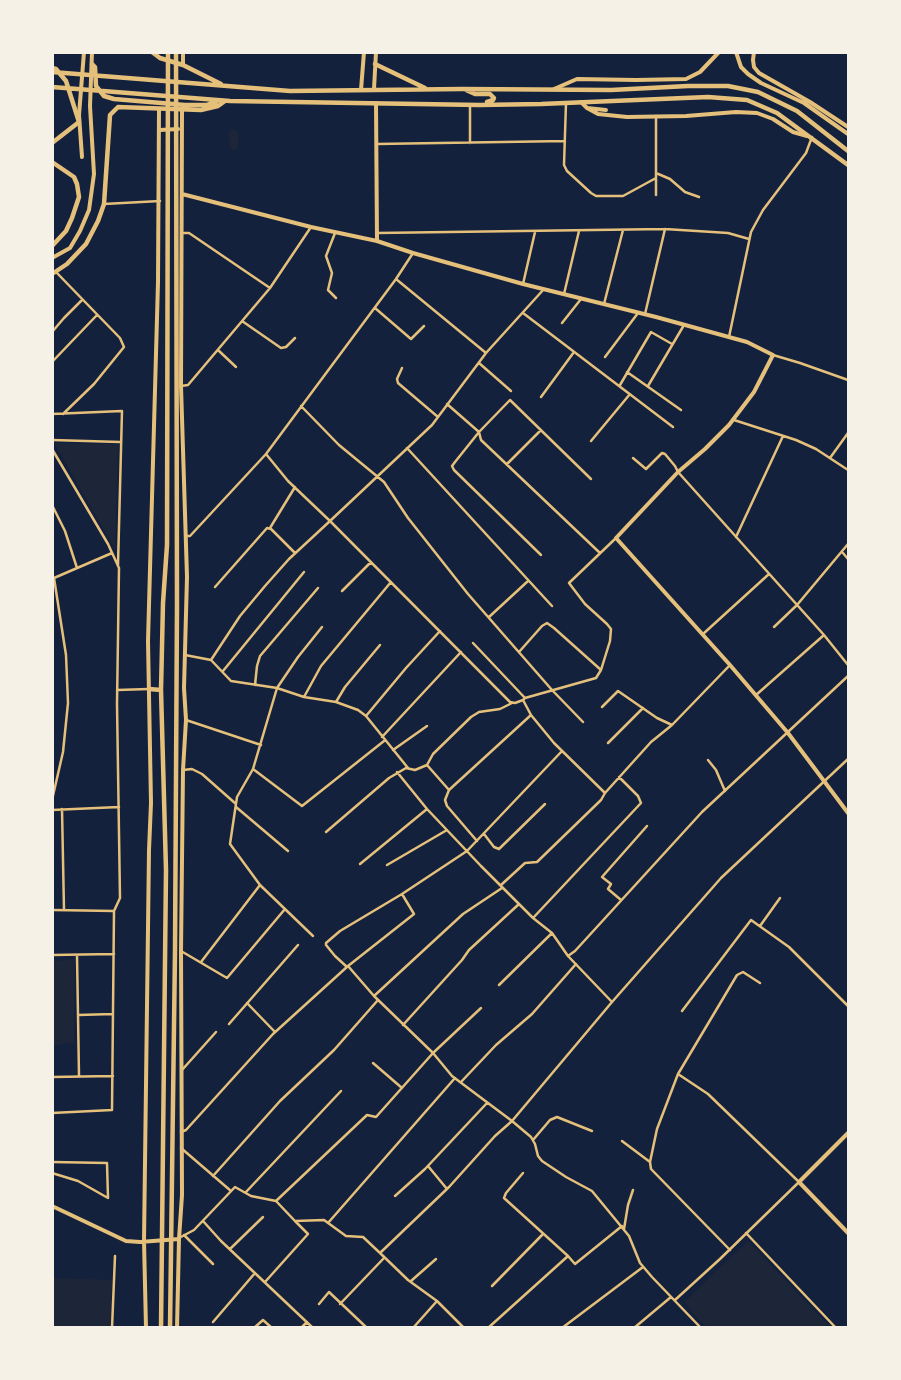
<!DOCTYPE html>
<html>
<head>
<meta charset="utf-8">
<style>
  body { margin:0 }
  #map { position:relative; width:901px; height:1380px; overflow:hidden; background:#14213d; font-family:Cabin,sans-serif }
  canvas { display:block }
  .frame { position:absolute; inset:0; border:54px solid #f6f1e7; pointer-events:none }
</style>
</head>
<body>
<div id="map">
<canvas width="901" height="1380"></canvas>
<div class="frame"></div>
</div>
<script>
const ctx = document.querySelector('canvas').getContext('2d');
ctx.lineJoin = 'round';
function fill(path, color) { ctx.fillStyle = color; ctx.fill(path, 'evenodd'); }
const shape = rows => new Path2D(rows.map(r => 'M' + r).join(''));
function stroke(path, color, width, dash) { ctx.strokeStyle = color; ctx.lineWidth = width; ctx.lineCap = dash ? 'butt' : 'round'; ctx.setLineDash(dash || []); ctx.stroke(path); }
const green = shape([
  [232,129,236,130,238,133,238,148,233,150,230,148,229,142,229,133],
  [54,443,118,444,115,549],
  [75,959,74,1042,53,1046,53,961],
  [748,1241,830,1327,707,1327,699,1320,684,1302],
  [53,1278,112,1280,110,1327,53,1327]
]);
const minor = shape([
  [566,103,564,165,567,171,591,193,596,196,623,196,656,178],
  [656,116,656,195],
  [470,143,470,105],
  [377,144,565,141],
  [656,173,670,179,685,192,699,197],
  [104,204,160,201],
  [182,233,189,233,270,288,311,227],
  [335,233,326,256,332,273,328,290,336,298],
  [377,233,665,229,728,233,749,239],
  [413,253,396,279,266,454,288,481,330,521,432,425,486,353,544,289],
  [56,272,120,338,124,347,94,384,63,414],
  [396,279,486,353],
  [523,284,535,232],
  [564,294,579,231],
  [604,304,623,230],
  [375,308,411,339,424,326],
  [523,313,673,427],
  [645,314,665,229],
  [242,321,281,348,286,347,295,338],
  [562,323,581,299],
  [52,332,64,318,82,300],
  [729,337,751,232,763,210,806,153,812,137],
  [218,350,236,367],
  [773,355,800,363,848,380],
  [605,357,638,313],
  [52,362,97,315],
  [479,363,511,391],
  [402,368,397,379,398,383,438,417],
  [627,372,681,410],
  [620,385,651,332,672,344],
  [181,386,188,385,270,288],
  [648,386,684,325],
  [541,397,574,352],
  [447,404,479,432,481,440,600,553],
  [301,406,339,445,384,482,408,518,468,594,552,690,583,722],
  [52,414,122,411,118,565],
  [734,420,796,440,816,449,848,470],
  [52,440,120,442],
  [591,441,630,394],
  [407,448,552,606],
  [52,449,108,544,119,568,117,704,120,898,114,911,112,1110,52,1113],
  [633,458,646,469,662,453,665,454,675,466,678,472,824,635,848,665],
  [830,458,848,433],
  [507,464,541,430],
  [52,505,65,531,77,568],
  [270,528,295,487],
  [186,536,190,536,266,454],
  [736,537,783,436],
  [843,553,848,559],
  [541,555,454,470,452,466,455,462,479,432,510,400,591,479],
  [54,578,112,553],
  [215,587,267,528,271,529,295,553],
  [342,591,371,562],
  [489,617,528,581],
  [774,627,797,605,848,544],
  [703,634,769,574],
  [473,643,525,698],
  [519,652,542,626,547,623,554,628,601,670],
  [185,655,211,660,231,681,277,688,304,697,336,702,358,710,366,716,408,768],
  [211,660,240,616,265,586,289,559,330,521,510,702,515,703,523,700,531,715,554,743,605,793,651,742,672,725,730,665],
  [223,671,304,572],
  [255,685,257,666,260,656,318,588],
  [117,690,149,689],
  [756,695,824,635],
  [304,697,321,666,391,582],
  [523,700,525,698,596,678,601,670,610,641,611,629,607,624,585,604,569,583,616,538],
  [336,702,345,687,380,645],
  [602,707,618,691,657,718,672,725],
  [366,716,406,668,440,631],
  [186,720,261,745],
  [382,737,461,652],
  [608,743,643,708],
  [393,750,427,726],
  [708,760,716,770,725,791],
  [427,765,433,754,471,717,479,712,500,709,512,703],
  [253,769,302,806,384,741],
  [183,770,192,769,202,774,236,804],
  [397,772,427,809,481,866,533,918,552,933,568,956,612,1002],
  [52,800,63,752,68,703,66,655,54,578],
  [236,807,288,851],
  [62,809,64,910],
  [52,810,119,807],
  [326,832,389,778,406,768,415,770,427,765,449,790],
  [484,834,494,847,499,849,545,804],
  [477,841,447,806,445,800,449,790,531,715],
  [360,864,427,809],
  [387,865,447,830],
  [501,885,525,863,537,862,601,800,605,793],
  [621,900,608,889,611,884,602,877,647,826],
  [52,910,114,911],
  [533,918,641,803,638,796,619,777],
  [760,926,780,898],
  [313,936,260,885,230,844,237,797,253,769,277,688,298,657,322,627],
  [181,951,227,978,285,909],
  [52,955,114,954],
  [77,955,79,1076],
  [568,956,575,951,702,812,848,676],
  [201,962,260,885],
  [348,966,374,996,433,1053,452,1076,512,1121,612,1002,721,878,848,759],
  [347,967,335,956,326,945,326,943,340,931,402,894],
  [499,985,552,933],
  [374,996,463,914,502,888],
  [247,1003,275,1032],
  [682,1011,751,920,789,947,848,1006],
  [78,1015,113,1014],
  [229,1024,298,945],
  [403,1025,462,960,469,950,519,904],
  [373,1063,402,1088],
  [182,1070,216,1032],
  [678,1074,657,1129,650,1162,651,1169,730,1250],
  [52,1077,113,1076],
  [461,1082,496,1045,532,1014,576,964],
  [181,1132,186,1130,273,1034,348,966,414,914,402,894,467,851,562,751],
  [533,1140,550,1120,557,1117,592,1131],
  [622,1141,650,1162],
  [181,1148,231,1191],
  [52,1162,107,1163,108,1198,78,1181,52,1173],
  [428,1166,447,1189],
  [213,1176,280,1101,334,1050,378,1000],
  [246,1192,341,1091],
  [395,1196,425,1169,487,1103],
  [276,1201,367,1115,376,1117,433,1053,481,1008],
  [203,1221,221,1241,313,1328],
  [328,1223,455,1078],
  [624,1229,628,1205,633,1190],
  [746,1233,836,1328],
  [184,1235,213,1264],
  [179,1238,194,1230,235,1187,251,1196,276,1201,295,1221,324,1220,346,1236,363,1237,380,1253,449,1187,495,1136,512,1121,531,1137,535,1144,538,1156,542,1161,566,1177,592,1191,629,1236,640,1263,652,1277,701,1328],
  [230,1249,263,1217],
  [380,1253,408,1280,437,1301,464,1328],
  [568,1256,575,1264,622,1226],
  [411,1281,436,1259],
  [265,1282,308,1234,295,1221],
  [492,1286,543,1234],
  [675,1300,720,1259,799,1182,708,1094,678,1074,737,975,743,972,760,983],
  [319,1304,329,1292,367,1328],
  [340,1304,384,1258],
  [213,1322,255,1273],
  [112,1328,115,1256],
  [254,1328,263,1320,272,1328],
  [301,1328,307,1322],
  [413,1328,437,1301],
  [488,1328,568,1256,504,1198,506,1193,523,1173],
  [562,1328,643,1267],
  [634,1328,671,1297]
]);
const tertiary = shape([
  [736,52,741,67,748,74,761,83,804,103,848,134],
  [754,52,753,60,754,67,759,73,810,102,848,127],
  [374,89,376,52],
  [554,89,577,79,636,80,686,79,700,72,719,52],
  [361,90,364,52],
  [581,102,587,108,606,110],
  [376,103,377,241],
  [587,108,598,114,627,117,686,116,736,112,757,113,773,119,793,132,807,136],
  [160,130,178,129],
  [182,194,311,227,377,241,413,253,523,284,656,317,747,342,773,355,754,392,729,425,705,449,678,472,616,538,730,665,788,733,848,813],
  [848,1133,799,1182,848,1233],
  [52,1206,126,1241,140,1242,179,1239],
  [146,1328,144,1241,149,850,151,803,148,641,158,282,159,109],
  [177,1328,179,1239,182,1195,181,951,183,770,186,720,184,688,187,577,181,386,182,110]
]);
const secondary = shape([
  [183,65,183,52],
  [82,157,79,115,84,52],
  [52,258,70,248,80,231,89,210,94,174,90,106,92,52]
]);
const primary = shape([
  [149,689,161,690],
  [161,1328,166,870,161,690,163,603,167,545,168,52],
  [170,1328,175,951,177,604,176,52]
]);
const trunk = shape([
  [152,52,160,58,183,65,221,84],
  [92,64,95,67,96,86,104,96,114,99,185,105,207,105,216,102],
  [375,64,425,88],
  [52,68,56,69,66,81,79,122,52,143],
  [52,72,290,91,462,89,611,90,688,86,728,86,758,92,797,111,848,151],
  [52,87,230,101,480,105,541,104,708,97,747,100,777,113,848,165],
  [466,90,475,94,490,94,494,98,493,100,487,102],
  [52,162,74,177,77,184,79,197,72,218,66,231,52,246],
  [52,274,67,264,86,244,98,221,104,204,110,115,118,107,201,110,218,106,225,101]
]);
fill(green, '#1d2539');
stroke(minor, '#e5c07b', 2.5);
stroke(tertiary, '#e5c07b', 4);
stroke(secondary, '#e5c07b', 4);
stroke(primary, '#e5c07b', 4.5);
stroke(trunk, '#e5c07b', 4.5);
</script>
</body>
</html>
